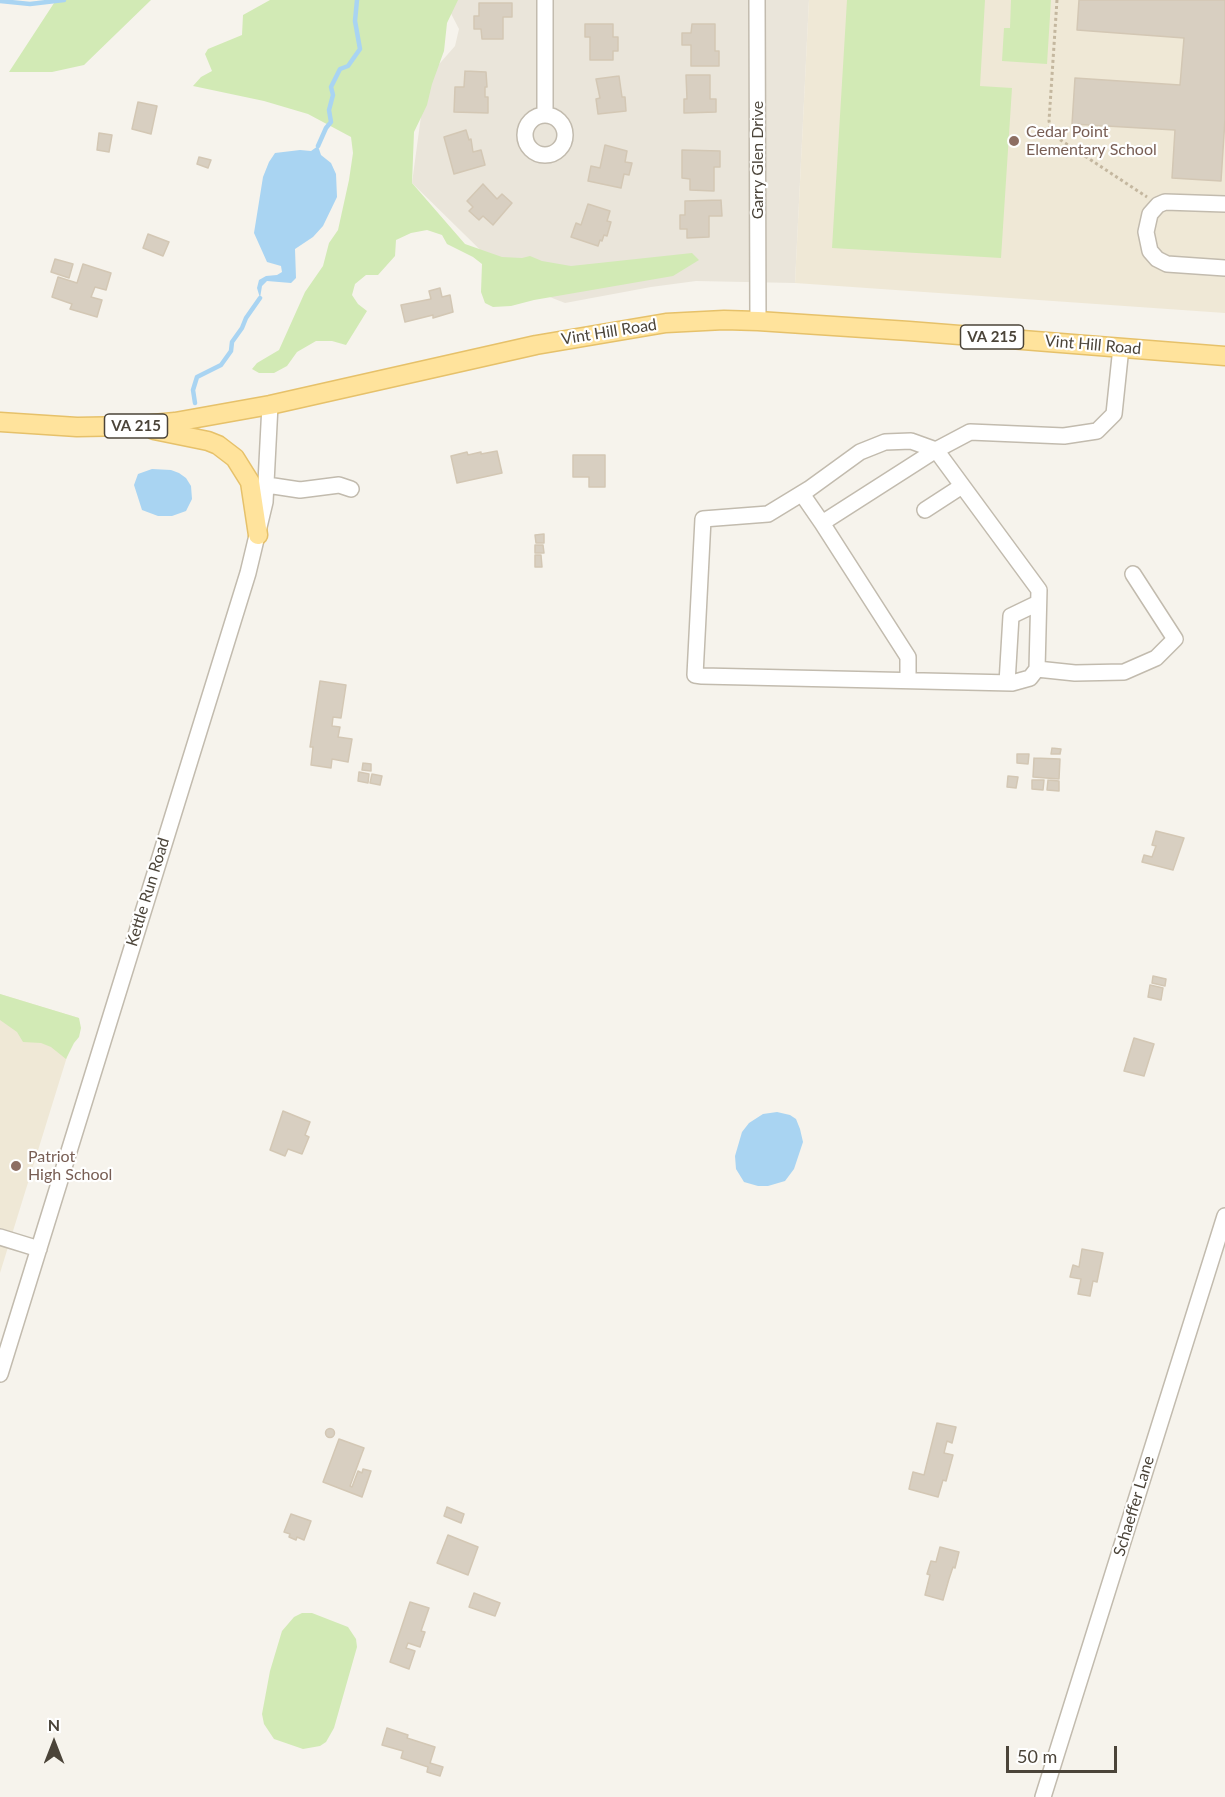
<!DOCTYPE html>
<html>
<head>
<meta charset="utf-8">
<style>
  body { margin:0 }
  #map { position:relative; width:1225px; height:1797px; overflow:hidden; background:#f6f3ec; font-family:Lato,sans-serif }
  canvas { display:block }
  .north { position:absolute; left:24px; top:1713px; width:60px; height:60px; -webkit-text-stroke:4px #fff; paint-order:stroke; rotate:0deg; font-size:16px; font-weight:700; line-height:24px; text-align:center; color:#4b4439 }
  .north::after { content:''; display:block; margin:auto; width:21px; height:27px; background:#4b4439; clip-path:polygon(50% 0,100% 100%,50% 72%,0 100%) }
  .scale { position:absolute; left:1006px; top:1746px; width:111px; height:27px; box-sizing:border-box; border:3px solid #4b4439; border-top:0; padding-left:8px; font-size:18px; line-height:21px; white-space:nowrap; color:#4b4439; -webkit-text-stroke:4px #fff; paint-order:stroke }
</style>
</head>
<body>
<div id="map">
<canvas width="1225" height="1797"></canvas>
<div class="north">N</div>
<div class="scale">50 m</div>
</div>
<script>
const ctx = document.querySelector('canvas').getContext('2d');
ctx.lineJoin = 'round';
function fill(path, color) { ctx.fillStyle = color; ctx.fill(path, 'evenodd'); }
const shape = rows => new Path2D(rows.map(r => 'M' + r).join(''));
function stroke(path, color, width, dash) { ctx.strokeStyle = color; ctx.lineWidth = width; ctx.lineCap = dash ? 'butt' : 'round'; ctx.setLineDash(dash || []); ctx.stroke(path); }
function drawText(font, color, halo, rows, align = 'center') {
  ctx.font = font + ' Lato,sans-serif'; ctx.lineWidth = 4.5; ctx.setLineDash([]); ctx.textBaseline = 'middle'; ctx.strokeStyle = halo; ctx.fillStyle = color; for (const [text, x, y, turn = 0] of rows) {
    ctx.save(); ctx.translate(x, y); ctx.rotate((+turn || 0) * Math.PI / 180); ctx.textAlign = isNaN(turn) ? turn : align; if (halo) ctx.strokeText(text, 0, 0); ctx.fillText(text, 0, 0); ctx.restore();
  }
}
const residential = shape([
  [444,0,809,0,795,283,696,281,651,287,565,303,514,283,412,183,426,79,455,46,459,29]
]);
const education = shape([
  [809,0,1225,0,1225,313,795,283],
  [0,994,79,1018,0,1273]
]);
const green = shape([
  [56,0,151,0,84,65,52,72,9,72],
  [270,0,458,0,447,23,444,51,432,84,427,105,414,132,412,183,465,244,502,257,522,258,530,256,542,261,571,266,692,253,699,260,673,276,534,300,511,306,493,307,485,303,481,292,482,264,473,257,447,244,442,235,427,230,411,233,396,240,395,256,378,275,366,275,355,284,352,295,358,304,367,311,346,345,332,341,316,341,297,352,287,366,274,373,259,373,252,369,257,363,279,350,305,292,323,266,329,243,338,230,349,180,353,153,351,137,308,114,264,101,193,86,201,77,212,71,205,54,208,49,242,35,243,15],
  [847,0,985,0,980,86,1012,88,1001,258,832,248],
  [1011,0,1051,0,1047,64,1002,61,1004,28,1010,28],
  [0,994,79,1018,81,1028,79,1037,74,1043,66,1059,51,1047,41,1043,23,1042,17,1032,0,1020],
  [312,1613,348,1627,356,1639,357,1647,334,1728,326,1742,320,1746,303,1749,274,1739,264,1724,262,1714,270,1671,282,1631,294,1617,302,1613]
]);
const water = shape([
  [318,146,321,155,331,163,336,174,337,197,323,226,313,237,295,249,296,278,291,283,267,281,262,286,260,298,257,288,259,280,266,276,277,275,282,272,281,266,267,262,254,233,263,177,269,162,275,153,300,150,311,151],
  [152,469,171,470,179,473,186,478,191,486,192,499,186,511,172,516,158,516,142,510,134,485,138,474],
  [777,1112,790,1115,796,1119,800,1129,803,1142,794,1169,785,1181,768,1186,758,1186,744,1182,736,1169,735,1156,742,1132,749,1123,763,1114]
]);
const stream = shape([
  [0,1,30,4,64,0],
  [318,146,326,128,331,122,329,110,333,95,331,87,340,69,348,66,360,49,355,21,357,0],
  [195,403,193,390,197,377,221,365,231,351,232,342,242,328,246,318,260,298]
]);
const building = shape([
  [1079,0,1225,0,1225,119,1221,181,1172,178,1175,130,1072,124,1075,78,1180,85,1184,38,1077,30,1079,0],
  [479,3,512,3,512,17,503,17,503,39,482,39,481,29,474,29,474,16,479,16,479,3],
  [585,24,613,24,613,37,618,37,618,51,613,51,613,60,590,60,590,37,585,37,585,24],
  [692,24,715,24,715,51,719,51,719,66,691,66,691,45,682,45,682,33,691,33,692,24],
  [465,71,486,72,487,87,485,87,485,97,488,97,488,113,454,112,455,87,464,87,465,71],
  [686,75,710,75,710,99,716,99,716,112,684,113,684,99,687,99,686,75],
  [619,76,622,97,625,97,626,111,598,114,596,99,600,98,596,79,619,76],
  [138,102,157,106,151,134,132,129,138,102],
  [466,130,469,140,471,139,473,152,481,150,485,165,454,174,444,137,466,130],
  [99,133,112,135,109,152,97,150,99,133],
  [605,145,627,151,625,162,632,163,629,175,624,174,621,188,588,181,591,166,600,168,605,145],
  [682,150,720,151,720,167,714,167,714,191,690,190,690,179,682,178,682,150],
  [199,157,211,160,208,168,197,164,199,157],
  [483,184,497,199,502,194,512,203,493,225,483,216,479,220,469,211,473,207,467,201,483,184],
  [721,200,722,216,709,216,709,237,687,238,687,229,680,229,680,215,685,215,685,201,721,200],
  [588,204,610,211,607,221,611,222,607,236,604,235,602,241,600,240,598,246,571,237,576,223,581,225,588,204],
  [148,234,169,242,163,256,143,248,148,234],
  [55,259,73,264,69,278,51,272,55,259],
  [83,264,111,273,106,290,95,287,91,297,102,300,97,317,70,309,72,304,52,297,58,277,77,283,83,264],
  [440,288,442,297,450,295,453,312,433,318,433,315,405,322,401,305,431,299,429,291,440,288],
  [497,451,502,473,457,483,451,456,467,452,468,455,481,452,481,454,497,451],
  [573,455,605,455,605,487,589,487,589,477,573,477,573,455],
  [544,534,544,543,536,543,535,535,544,534],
  [535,545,543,545,544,553,535,553,535,545],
  [535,555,541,555,542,567,535,567,535,555],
  [320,681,346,685,341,718,333,717,332,726,340,727,338,737,352,739,348,762,332,759,331,768,311,765,313,747,310,747,320,681],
  [1052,748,1061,749,1060,754,1051,754,1052,748],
  [1017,754,1029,754,1028,764,1017,763,1017,754],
  [1034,758,1060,759,1059,779,1033,777,1034,758],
  [363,763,371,764,371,771,362,770,363,763],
  [359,772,369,774,368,783,358,781,359,772],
  [372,774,382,776,380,785,370,783,372,774],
  [1008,776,1018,777,1016,788,1007,787,1008,776],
  [1032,780,1044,780,1043,790,1032,789,1032,780],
  [1048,780,1059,781,1059,791,1047,790,1048,780],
  [1156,831,1184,838,1173,870,1142,862,1144,855,1152,857,1156,846,1152,845,1156,831],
  [1153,976,1166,979,1165,986,1152,983,1153,976],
  [1150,985,1163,988,1161,1000,1148,997,1150,985],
  [1134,1038,1154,1044,1144,1076,1124,1071,1134,1038],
  [283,1111,310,1122,305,1135,309,1137,302,1154,288,1149,285,1156,270,1150,283,1111],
  [1082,1249,1103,1253,1097,1282,1093,1281,1090,1296,1078,1294,1081,1279,1070,1277,1073,1265,1079,1267,1082,1249],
  [937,1423,956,1427,952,1443,947,1441,944,1453,953,1455,946,1481,943,1480,938,1497,909,1489,913,1472,924,1475,937,1423],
  '325.5 1433a4.5 4.5 0 1 1 9 0a4.5 4.5 0 1 1-9 0Z',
  [339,1439,364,1448,350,1486,352,1487,358,1471,362,1473,363,1469,371,1471,362,1497,323,1482,339,1439],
  [447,1507,464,1514,461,1523,444,1516,447,1507],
  [291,1514,311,1521,304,1540,297,1537,296,1540,289,1537,290,1534,284,1532,291,1514],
  [448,1535,478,1547,468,1575,437,1563,448,1535],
  [940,1547,959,1552,955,1568,953,1567,949,1579,943,1600,925,1595,930,1575,927,1574,931,1561,936,1562,940,1547],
  [474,1593,500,1603,495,1616,469,1607,474,1593],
  [410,1602,429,1608,421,1631,425,1632,420,1647,408,1643,406,1648,415,1651,409,1669,390,1662,410,1602],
  [387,1728,408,1735,407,1738,435,1747,430,1763,443,1767,440,1776,427,1772,428,1767,401,1758,403,1751,382,1745,387,1728]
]);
const path = shape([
  [1057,0,1049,121,1051,130,1056,137,1147,197]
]);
const minor = shape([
  [545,0,545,115],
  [757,0,758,321],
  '525 135a20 20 0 1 1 40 0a20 20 0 1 1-40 0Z',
  [1225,204,1165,202,1158,205,1150,214,1146,232,1150,251,1157,259,1167,264,1225,268],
  [1121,347,1114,414,1097,431,1064,436,970,432,936,450,1039,590,1037,669,1075,673,1124,672,1156,658,1175,639,1133,574],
  [267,485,300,490,339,485,351,489],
  [802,494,822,523],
  [925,510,962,486],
  [908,680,908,657,822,523,936,450,911,441,885,442,860,452,809,489,768,514,703,519,695,675,702,676,1012,683,1030,678,1037,669],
  [1007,683,1011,616,1038,603],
  [0,1237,39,1249],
  [0,1374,248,573,265,502,270,405],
  [1043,1797,1225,1216]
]);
const major = shape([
  [0,422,77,427,132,426,175,422,270,405,536,345,666,323,724,320,758,321,909,331,1225,356],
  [154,430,208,441,218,445,235,458,250,482,258,535]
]);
const markers = [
  [1014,141,6,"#8d6e63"],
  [16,1166,6,"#8d6e63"]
];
const shields = [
  [992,337,63],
  [136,426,63]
];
const shieldNames = [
  ["VA 215",992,337],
  ["VA 215",136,426]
];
const educationNames = [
  ["Cedar Point",1026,132],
  ["Elementary School",1026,150],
  ["Patriot",28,1157],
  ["High School",28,1175]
];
const streetNames = [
  ["Garry Glen Drive",758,160,-90],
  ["Vint Hill Road",609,332,-9],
  ["Vint Hill Road",1093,345,5],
  ["Kettle Run Road",148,892,-73],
  ["Schaeffer Lane",1134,1506,-73]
];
fill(residential, '#eae5da');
fill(education, '#efe8d6');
fill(green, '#d2eab5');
fill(water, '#a9d4f2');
stroke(stream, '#a9d4f2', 4.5);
fill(building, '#d8cfc1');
stroke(building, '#d3c7b4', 1.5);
stroke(minor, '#c2bbae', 18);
stroke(major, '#e6c16a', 21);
stroke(path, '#c4b79f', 3, [3, 3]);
stroke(minor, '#fff', 15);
stroke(major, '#ffe39c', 18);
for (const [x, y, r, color] of markers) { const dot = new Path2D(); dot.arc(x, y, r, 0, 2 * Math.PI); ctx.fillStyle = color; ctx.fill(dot); stroke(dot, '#fff', 2); }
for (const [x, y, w] of shields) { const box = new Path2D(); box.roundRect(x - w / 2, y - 12, w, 24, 4.5); ctx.fillStyle = '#fff'; ctx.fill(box); stroke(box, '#4b4439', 1.5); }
drawText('bold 15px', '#4b4439', null, shieldNames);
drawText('16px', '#785e54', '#fff', educationNames, 'left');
drawText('16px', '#4b4439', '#fff', streetNames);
</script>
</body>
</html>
